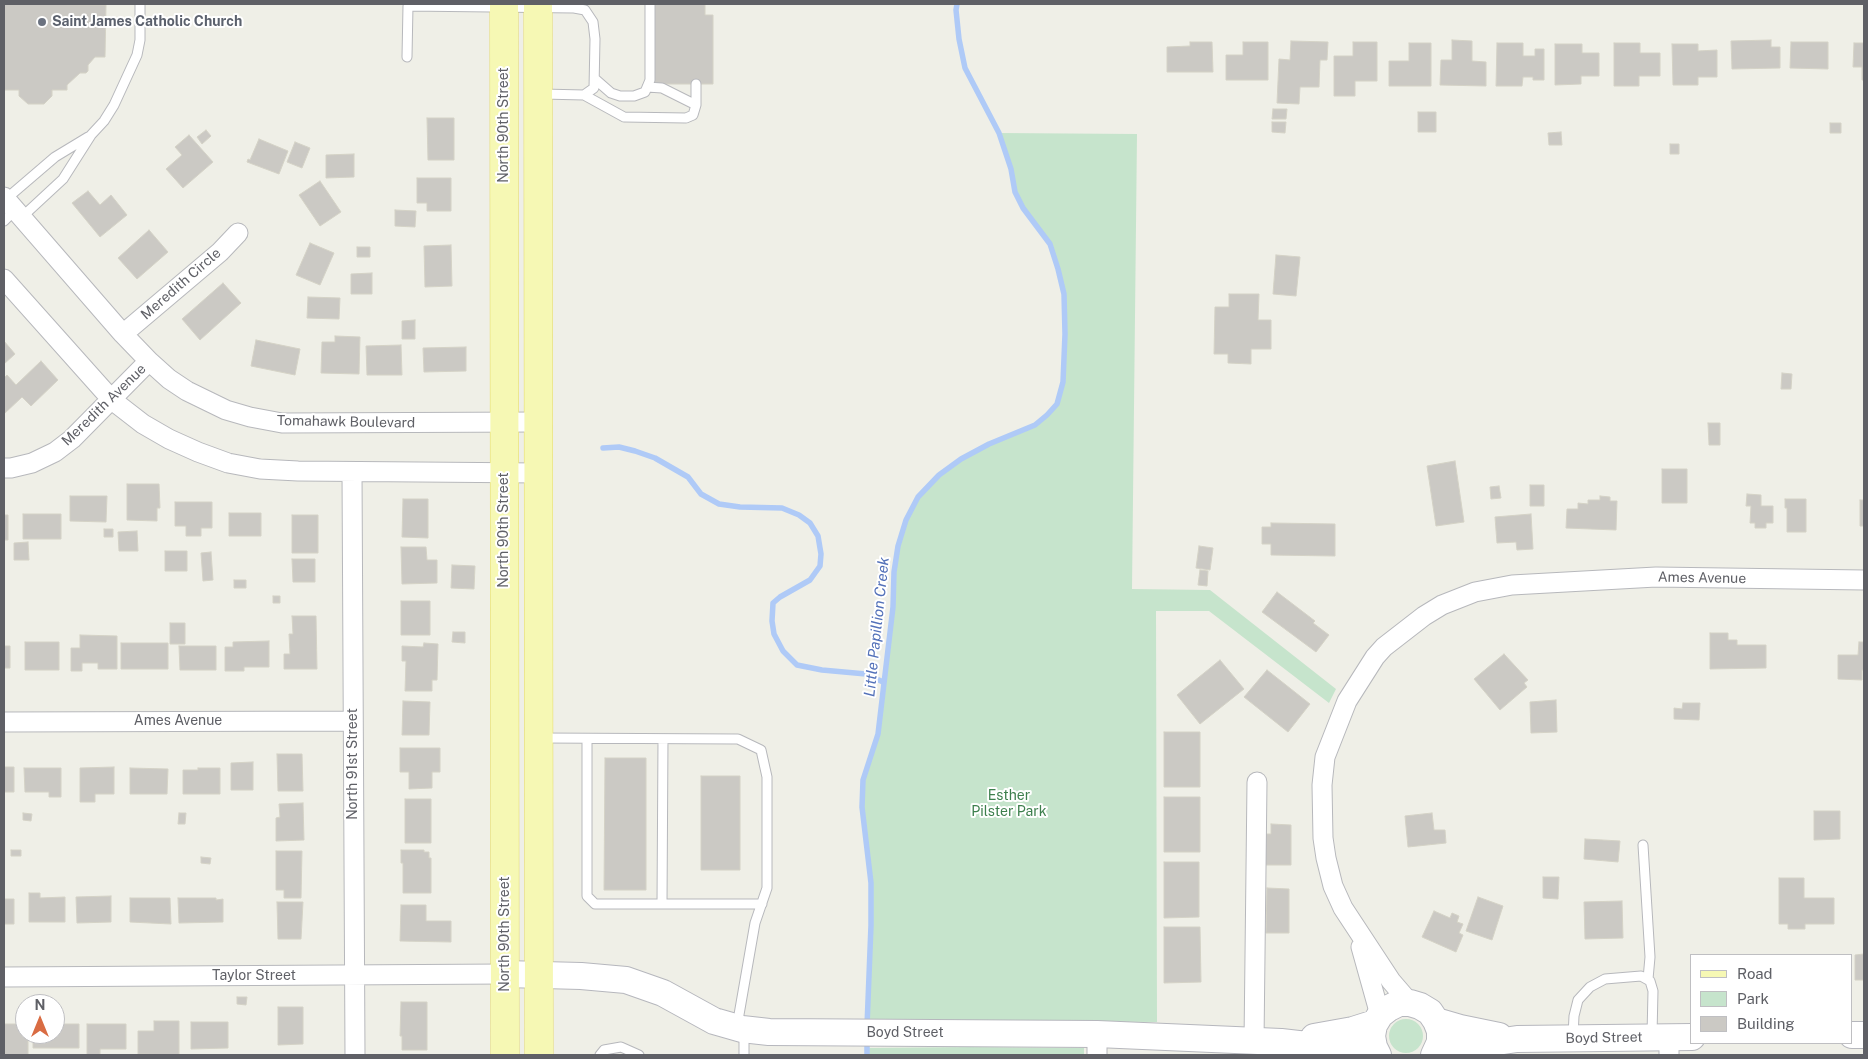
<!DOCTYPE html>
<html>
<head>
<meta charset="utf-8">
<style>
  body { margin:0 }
  #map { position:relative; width:1868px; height:1059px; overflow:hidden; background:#efefe7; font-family:"Public Sans",sans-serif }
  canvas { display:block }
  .frame { position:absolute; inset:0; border:5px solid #5f6066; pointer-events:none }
  .legend { position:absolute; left:1690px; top:954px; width:162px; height:90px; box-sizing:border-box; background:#fff; border:1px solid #bfbfc2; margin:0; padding:6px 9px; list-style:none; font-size:15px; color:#5f6066 }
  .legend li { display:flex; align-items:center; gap:10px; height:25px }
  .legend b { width:25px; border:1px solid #bfbfc2 }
  .north { position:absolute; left:15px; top:994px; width:50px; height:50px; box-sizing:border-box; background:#fff; border:1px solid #bfbfc2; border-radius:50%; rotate:0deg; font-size:14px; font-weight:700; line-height:20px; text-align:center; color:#5f6066 }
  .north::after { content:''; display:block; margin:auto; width:18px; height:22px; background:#d96c43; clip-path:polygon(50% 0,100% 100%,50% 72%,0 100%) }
</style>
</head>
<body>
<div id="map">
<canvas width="1868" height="1059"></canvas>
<div class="frame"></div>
<ul class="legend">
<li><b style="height:6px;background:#f6f8b4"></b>Road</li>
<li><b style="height:14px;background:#c6e4cc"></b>Park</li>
<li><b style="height:14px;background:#cbc9c4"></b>Building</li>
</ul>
<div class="north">N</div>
</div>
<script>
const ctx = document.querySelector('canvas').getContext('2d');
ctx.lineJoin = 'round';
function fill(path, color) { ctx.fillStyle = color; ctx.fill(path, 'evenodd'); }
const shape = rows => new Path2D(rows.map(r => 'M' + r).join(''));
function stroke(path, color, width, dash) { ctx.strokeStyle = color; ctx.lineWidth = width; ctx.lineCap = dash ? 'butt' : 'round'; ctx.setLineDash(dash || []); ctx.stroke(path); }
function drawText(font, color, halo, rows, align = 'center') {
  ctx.font = font + ' "Public Sans",sans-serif'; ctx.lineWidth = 4; ctx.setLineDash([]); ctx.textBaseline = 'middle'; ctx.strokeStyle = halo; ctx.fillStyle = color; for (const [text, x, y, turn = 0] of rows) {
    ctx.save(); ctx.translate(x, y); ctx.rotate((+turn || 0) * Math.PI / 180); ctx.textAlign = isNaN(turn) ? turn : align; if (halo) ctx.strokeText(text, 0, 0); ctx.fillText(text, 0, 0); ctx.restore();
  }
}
const green = shape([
  [999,133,1137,134,1132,589,1210,590,1336,689,1329,703,1209,611,1156,611,1157,1022,868,1020,871,925,871,883,862,807,863,780,878,734,893,607,894,572,898,546,906,520,918,497,939,475,961,459,989,444,1035,425,1047,415,1057,403,1063,382,1065,334,1064,294,1058,269,1050,244,1023,208,1015,192,1011,169],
  '1389 1036a17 17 0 1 1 34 0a17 17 0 1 1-34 0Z',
  [970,1047,1084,1048,1084,1055,867,1055,867,1048]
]);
const stream = shape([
  [603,448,619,447,635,451,655,458,688,477,701,494,719,504,740,507,782,508,799,515,810,523,818,536,821,554,820,566,810,580,780,597,773,603,772,621,774,634,783,651,797,665,822,670,866,674,883,682],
  [867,1026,871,925,871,883,862,807,863,780,878,734,893,607,894,572,898,546,906,520,918,497,939,475,961,459,989,444,1035,425,1047,415,1057,404,1063,382,1065,334,1064,294,1058,269,1050,244,1023,208,1015,192,1011,169,999,133,965,68,959,39,956,10,957,4],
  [867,1055,867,1038]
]);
const building = shape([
  [4,4,106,5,105,57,95,57,88,65,88,71,86,73,80,73,67,85,67,90,52,90,52,96,44,104,28,104,19,96,19,90,4,90,4,4],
  [654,4,705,4,705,15,713,15,713,84,654,84,654,4],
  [1452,40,1472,41,1472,61,1486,62,1486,86,1440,85,1441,60,1452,60,1452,40],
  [1771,40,1771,47,1780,47,1780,68,1732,69,1731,41,1771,40],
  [1291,41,1328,42,1327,60,1320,60,1319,87,1300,87,1299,104,1277,103,1279,59,1290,60,1291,41],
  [1190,42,1212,42,1213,72,1167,72,1167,47,1190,46,1190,42],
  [1243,42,1268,42,1268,80,1226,80,1226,55,1243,55,1243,42],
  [1353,42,1377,42,1377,81,1355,81,1355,96,1334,96,1334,56,1353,56,1353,42],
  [1791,42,1828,42,1828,69,1790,68,1791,42],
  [1409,43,1431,43,1431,86,1389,86,1389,61,1409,61,1409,43],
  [1497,43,1523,43,1523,56,1535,56,1535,49,1544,49,1544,80,1533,80,1533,77,1523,77,1522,86,1496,86,1497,43],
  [1614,43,1640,43,1640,53,1660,53,1660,76,1639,76,1639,86,1614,86,1614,43],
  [1854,43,1864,43,1864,80,1862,80,1862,67,1853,67,1854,43],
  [1555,44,1582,44,1582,53,1599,53,1599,76,1581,76,1581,84,1555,85,1555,44],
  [1672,44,1698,44,1698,51,1717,50,1717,77,1698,77,1698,85,1673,85,1672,44],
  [1273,109,1287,109,1286,119,1272,119,1273,109],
  [1418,112,1436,112,1436,132,1418,132,1418,112],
  [427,118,454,118,454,160,428,160,427,118],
  [1272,122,1286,122,1285,133,1272,132,1272,122],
  [1830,123,1841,123,1841,133,1830,133,1830,123],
  [206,130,211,136,202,144,197,137,206,130],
  [1561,132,1562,145,1549,145,1548,133,1561,132],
  [189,135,213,162,183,188,166,169,182,155,175,147,189,135],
  [259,139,288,151,279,174,247,162,248,159,250,160,259,139],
  [295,142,310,148,302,168,287,162,295,142],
  [1670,144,1679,144,1679,154,1670,154,1670,144],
  [354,154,354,177,326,178,326,155,354,154],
  [417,178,451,178,451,211,427,211,427,203,417,203,417,178],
  [320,181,341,212,320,226,299,195,320,181],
  [88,191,100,205,111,195,127,215,100,237,72,203,88,191],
  [395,210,416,211,415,227,395,226,395,210],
  [149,230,168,252,137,279,118,258,149,230],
  [310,243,334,253,320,285,296,275,310,243],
  [451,245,452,286,425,287,424,246,451,245],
  [357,247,370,247,370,257,357,257,357,247],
  [1276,255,1300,257,1296,296,1273,294,1276,255],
  [372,273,372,294,351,294,351,274,372,273],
  [223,283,241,303,200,340,182,319,223,283],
  [1229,294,1259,294,1258,320,1271,320,1271,349,1251,349,1251,364,1228,363,1228,354,1214,354,1215,307,1229,307,1229,294],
  [308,297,340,298,339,319,307,318,308,297],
  [415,320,415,339,402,339,402,321,415,320],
  [335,336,360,337,359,374,321,373,322,342,335,342,335,336],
  [256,340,300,349,295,375,251,366,256,340],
  [4,341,15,354,4,364,4,341],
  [401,345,402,375,367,375,366,346,401,345],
  [466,347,466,371,424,372,423,348,466,347],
  [41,361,58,380,31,406,22,397,4,414,4,378,7,375,16,385,41,361],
  [1782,373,1792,374,1791,389,1781,389,1782,373],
  [1708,423,1720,423,1720,445,1709,445,1708,423],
  [1455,461,1464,522,1436,526,1427,466,1455,461],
  [1662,469,1687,469,1687,503,1662,503,1662,469],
  [127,484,159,484,160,508,157,508,157,521,127,520,127,484],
  [1530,485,1544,485,1544,506,1530,506,1530,485],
  [1499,486,1501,498,1491,499,1490,487,1499,486],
  [1747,494,1761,495,1761,506,1773,506,1773,523,1766,523,1766,528,1755,528,1755,523,1750,523,1751,506,1746,506,1747,494],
  [70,496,107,496,106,522,70,521,70,496],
  [1600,496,1610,497,1610,501,1617,501,1616,530,1566,528,1567,509,1578,509,1578,503,1588,504,1588,500,1600,500,1600,496],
  [403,499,428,499,428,538,402,537,403,499],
  [1785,499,1806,499,1806,532,1787,532,1787,508,1785,508,1785,499],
  [1860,500,1864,500,1864,526,1860,526,1860,500],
  [175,502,212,502,212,528,201,528,201,536,186,536,186,526,175,526,175,502],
  [229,513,261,513,261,536,229,536,229,513],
  [23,514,61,514,61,539,23,539,23,514],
  [1531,514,1533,549,1517,550,1516,542,1497,543,1495,517,1531,514],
  [4,515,8,515,8,540,4,540,4,515],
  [292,515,318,515,318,553,292,553,292,515],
  [1271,523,1335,524,1335,556,1271,555,1271,544,1262,544,1262,527,1271,527,1271,523],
  [104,529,113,529,113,537,104,537,104,529],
  [137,531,138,551,119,551,118,532,137,531],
  [28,542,29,560,14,560,14,543,28,542],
  [1199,546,1213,548,1210,570,1196,568,1199,546],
  [401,547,426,547,427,560,437,560,437,583,402,584,401,547],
  [165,551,187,551,187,571,165,571,165,551],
  [211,552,213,580,203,581,201,553,211,552],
  [292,559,315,559,315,582,293,582,292,559],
  [452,565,475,566,474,589,451,588,452,565],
  [1200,570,1208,571,1207,586,1198,585,1200,570],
  [234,580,246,580,246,588,234,588,234,580],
  [1277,592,1315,621,1313,623,1329,635,1316,652,1262,612,1277,592],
  [273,596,280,596,280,603,273,603,273,596],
  [401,601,430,601,430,635,401,635,401,601],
  [292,616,316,616,317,669,284,669,284,654,290,654,289,634,293,634,292,616],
  [170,623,185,623,185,644,170,644,170,623],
  [453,632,465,632,465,643,452,642,453,632],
  [1710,633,1728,633,1728,640,1737,640,1737,645,1766,645,1766,668,1710,669,1710,633],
  [80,635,117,636,117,669,98,669,98,663,82,663,82,671,71,671,71,648,80,648,80,635],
  [269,641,269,667,244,667,244,671,225,671,225,647,233,647,233,642,269,641],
  [25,642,59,642,59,670,25,670,25,642],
  [1859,642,1864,642,1864,670,1862,670,1862,680,1838,679,1838,655,1858,655,1859,642],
  [121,643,168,643,168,669,121,669,121,643],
  [424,643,438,644,437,680,432,680,432,691,405,691,406,661,402,661,402,646,423,647,424,643],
  [4,646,10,646,10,668,4,668,4,646],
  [179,646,216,646,216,670,180,670,179,646],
  [1504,654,1528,680,1524,683,1527,687,1500,710,1474,679,1504,654],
  [1220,660,1244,689,1200,724,1177,695,1220,660],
  [1267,670,1310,704,1288,732,1244,697,1267,670],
  [1556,700,1557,732,1531,733,1530,702,1556,700],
  [403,701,430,702,429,735,402,735,403,701],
  [1683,703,1700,703,1699,720,1674,719,1674,708,1682,709,1683,703],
  [1164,732,1200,732,1200,787,1164,787,1164,732],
  [400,748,440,748,440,772,432,772,432,788,409,789,409,772,400,772,400,748],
  [277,754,302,754,303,791,278,791,277,754],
  [605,758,646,758,646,890,604,890,605,758],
  [253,762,253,790,231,790,231,763,253,762],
  [4,767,14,767,14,792,4,792,4,767],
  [114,767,114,794,95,794,95,802,80,802,80,768,114,767],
  [24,768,61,768,61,797,49,797,49,792,25,792,24,768],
  [130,768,168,769,167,794,130,794,130,768],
  [198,768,220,768,220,794,183,794,183,770,198,770,198,768],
  [701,776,740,776,740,870,701,870,701,776],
  [1164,797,1200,797,1200,852,1164,852,1164,797],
  [405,799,431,799,431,843,405,843,405,799],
  [303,803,304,840,276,841,276,818,280,817,279,804,303,803],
  [1814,811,1840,811,1840,839,1814,840,1814,811],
  [23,813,32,814,31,821,23,820,23,813],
  [179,813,186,813,185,824,178,824,179,813],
  [1432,813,1434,830,1445,830,1446,843,1408,847,1405,816,1432,813],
  [1271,824,1291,825,1291,865,1265,865,1265,834,1271,834,1271,824],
  [1585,839,1620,841,1618,862,1584,859,1585,839],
  [11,850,21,850,21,856,11,856,11,850],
  [401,850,424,850,424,852,429,852,429,858,431,858,431,893,403,893,403,863,401,863,401,850],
  [276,851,302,851,301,898,284,898,284,890,276,890,276,851],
  [201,857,211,858,210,864,201,863,201,857],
  [1164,862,1199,862,1199,917,1164,918,1164,862],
  [1543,877,1559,877,1558,899,1543,898,1543,877],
  [1779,878,1804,878,1804,898,1834,898,1834,924,1805,924,1805,929,1788,929,1788,924,1779,924,1779,878],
  [1267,888,1289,889,1289,933,1266,933,1267,888],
  [29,893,40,893,40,898,65,897,65,922,29,922,29,893],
  [111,896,111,922,77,923,76,897,111,896],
  [1478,897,1503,906,1492,940,1466,931,1478,897],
  [130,898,170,898,171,924,130,922,130,898],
  [178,898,216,898,216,900,223,899,223,922,179,923,178,898],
  [4,899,14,899,14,924,4,924,4,899],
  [1622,901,1623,938,1585,939,1584,902,1622,901],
  [277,902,303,902,301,939,278,939,277,902],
  [401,905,426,905,426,921,451,921,451,942,400,941,401,905],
  [1434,911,1450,918,1452,913,1459,916,1457,922,1463,924,1459,933,1463,935,1456,952,1422,937,1434,911],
  [1164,927,1200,927,1201,982,1164,983,1164,927],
  [1864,954,1864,980,1855,980,1855,955,1864,954],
  [237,997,247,997,246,1005,237,1004,237,997],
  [401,1002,427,1002,427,1050,402,1050,402,1036,400,1036,401,1002],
  [278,1007,303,1007,303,1044,278,1045,278,1007],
  [154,1021,179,1021,179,1055,138,1054,138,1031,154,1031,154,1021],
  [191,1022,228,1022,228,1048,191,1049,191,1022],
  [4,1024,25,1024,25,1034,28,1034,28,1055,4,1055,4,1024],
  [55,1024,79,1024,79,1048,33,1048,33,1034,55,1034,55,1024],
  [87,1024,126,1024,126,1049,100,1049,100,1055,87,1055,87,1024]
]);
const lane = shape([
  [407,57,408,6,574,8,585,10,593,22,595,39,594,88,584,95,542,94],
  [595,79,611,93,620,96,634,96,645,92,650,80,650,4],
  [647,87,662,88,696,105],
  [584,95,624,117,686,118,693,115,696,105,696,84],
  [6,199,55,157,88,137],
  [22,217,63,179,91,135,104,121,114,105,137,55,140,40,140,4],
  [4,221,15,210],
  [542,738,738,739,761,750,767,777,767,888,755,923,737,1026],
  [587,739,587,896,595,904,762,904],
  [1643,845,1650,957,1648,979],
  [662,904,663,739],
  [1573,1036,1574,1016,1578,1000,1590,987,1605,979,1641,976,1650,981,1653,991,1652,1035],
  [600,1055,604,1050,621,1047,639,1055],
  [744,1055,744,1032]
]);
const street = shape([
  [4,197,123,334,149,361,169,379,187,391,226,410,250,417,282,423,539,422],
  [4,279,112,400,143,424,169,439,198,452,228,463,260,469,298,471,539,473],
  [123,334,220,252,238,233],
  [4,468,11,468,32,463,55,452,72,439,149,361],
  [352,472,355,1055],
  [4,722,353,721],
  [1361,947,1380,1015],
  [4,977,505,974],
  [1410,1003,1391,981,1343,908,1333,886,1326,858,1323,838,1322,785,1325,757,1347,701,1375,657,1384,647,1424,616,1442,605,1475,592,1512,585,1656,577,1864,580],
  [1669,1037,1669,1055],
  [1254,1042,1257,782],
  [1097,1055,1097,1034]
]);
const secondary = shape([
  [505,974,581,976,626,980,663,993,714,1021,742,1029,769,1032,1097,1034,1281,1042,1342,1049,1372,1055],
  [1436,1021,1460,1028,1499,1036],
  [1852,1035,1864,1035],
  [1314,1037,1353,1030,1375,1023],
  [1378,1055,1374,1047,1372,1036,1374,1025,1380,1015,1389,1008,1399,1003,1410,1003,1420,1006,1430,1012,1436,1021,1440,1031,1440,1042,1434,1055],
  [1435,1055,1457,1048,1517,1039,1692,1037]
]);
const primary = shape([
  [504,4,505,1055],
  [538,4,539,1055]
]);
const markers = [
  [42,22,5,"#6b7280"]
];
const worshipNames = [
  ["Saint James Catholic Church",52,22]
];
const streetNames = [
  ["North 90th Street",504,125,-90],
  ["Meredith Circle",181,284,-41],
  ["Meredith Avenue",104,405,-44],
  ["Tomahawk Boulevard",346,422,1],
  ["North 90th Street",504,530,-90],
  ["Ames Avenue",1702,578,1],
  ["Ames Avenue",178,721],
  ["North 91st Street",353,764,-90],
  ["North 90th Street",505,934,-90],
  ["Taylor Street",254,976],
  ["Boyd Street",905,1033],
  ["Boyd Street",1604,1038,-1]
];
const parkNames = [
  ["Esther",1009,796],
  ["Pilster Park",1009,812]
];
const waterNames = [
  ["Little Papillion Creek",877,627,-84]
];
fill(green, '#c6e4cc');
stroke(stream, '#afcaf7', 5.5);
fill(building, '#cbc9c4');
stroke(building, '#d4d2c6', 1);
stroke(lane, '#b7b8bc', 11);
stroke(street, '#b7b8bc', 21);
stroke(secondary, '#b6b7bd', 28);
stroke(primary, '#e5da6b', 29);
stroke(lane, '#fff', 9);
stroke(street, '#fff', 19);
stroke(secondary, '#fff', 26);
stroke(primary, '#f6f8b4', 28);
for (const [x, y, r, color] of markers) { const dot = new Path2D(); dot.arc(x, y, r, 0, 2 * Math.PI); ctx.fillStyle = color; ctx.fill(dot); stroke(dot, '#fff', 2); }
drawText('bold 14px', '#5b616d', '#fff', worshipNames, 'left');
drawText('14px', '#5f6066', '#fff', streetNames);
drawText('14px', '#3d7f4d', '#fff', parkNames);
drawText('italic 15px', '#5371b9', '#fff', waterNames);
</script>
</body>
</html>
